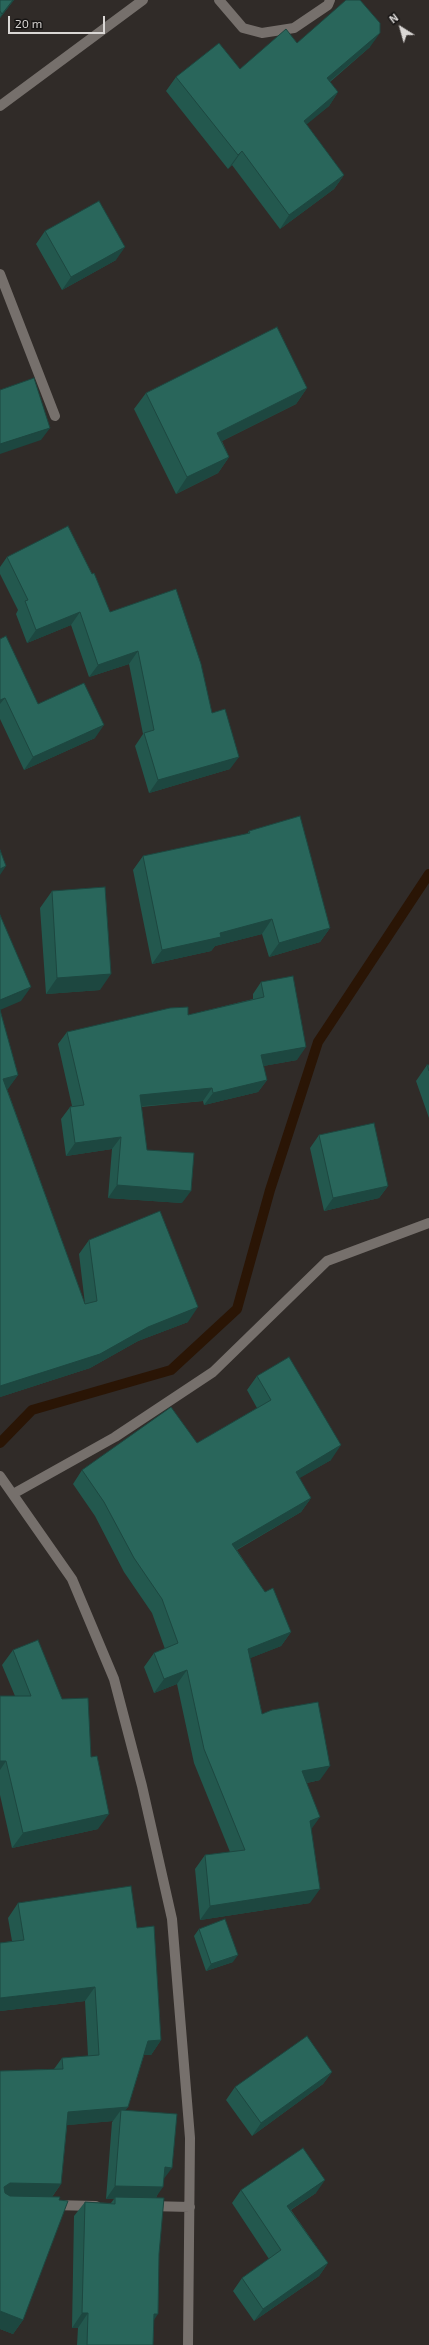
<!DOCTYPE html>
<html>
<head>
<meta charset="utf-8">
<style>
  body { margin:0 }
  #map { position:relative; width:429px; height:2345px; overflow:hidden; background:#302b28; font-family:"Exo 2",sans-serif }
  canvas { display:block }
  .north { position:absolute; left:381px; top:8px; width:40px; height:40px; -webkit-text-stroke:3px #161413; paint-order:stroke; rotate:323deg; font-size:11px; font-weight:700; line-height:16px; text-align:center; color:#dad7d5 }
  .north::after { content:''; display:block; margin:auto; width:14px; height:18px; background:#dad7d5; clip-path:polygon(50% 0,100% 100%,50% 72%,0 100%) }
  .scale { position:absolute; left:8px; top:16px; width:97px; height:18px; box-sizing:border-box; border:2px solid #dad7d5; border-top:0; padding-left:5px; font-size:12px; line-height:14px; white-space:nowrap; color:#dad7d5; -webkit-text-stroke:3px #161413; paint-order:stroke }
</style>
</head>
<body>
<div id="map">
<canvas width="429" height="2345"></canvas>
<div class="north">N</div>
<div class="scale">20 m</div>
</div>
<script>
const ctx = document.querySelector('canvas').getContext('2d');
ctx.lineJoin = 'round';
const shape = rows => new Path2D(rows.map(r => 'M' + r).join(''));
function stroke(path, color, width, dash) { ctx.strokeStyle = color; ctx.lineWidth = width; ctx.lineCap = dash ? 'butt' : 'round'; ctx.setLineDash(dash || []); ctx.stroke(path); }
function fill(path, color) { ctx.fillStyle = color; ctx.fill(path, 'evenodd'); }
const stream = shape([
  [0,1443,32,1410,171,1370,237,1309,270,1190,318,1042,429,874]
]);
const minor = shape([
  [219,0,243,28,262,33,294,28,328,5,330,0],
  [0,106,143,0],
  [0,274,55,416],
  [0,1476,72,1579,114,1679,142,1786,172,1919,190,2138,188,2345],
  [13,1494,115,1437,213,1372,327,1261,429,1223],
  [52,2205,96,2206],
  [150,2206,190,2207]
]);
const wall = shape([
  [0,0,14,0,0,18],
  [297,43,370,47,330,82,338,92,329,106,306,124,344,175,334,189,280,229,232,165,228,169,166,91,176,77,240,69],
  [45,231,116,260,62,290,36,244],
  [307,388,296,404,222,441,229,457,218,473,176,494,134,409,146,393],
  [7,557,110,612,212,713,230,769,149,793,135,746,143,734,129,664,89,677,71,625,27,643,16,614,18,610,0,574,0,567],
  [0,639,38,704,95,738,24,770,0,719],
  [249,831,330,928,320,942,269,957,262,934,215,946,211,951,152,964,133,870,143,856,247,834],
  [52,891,100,990,46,994,40,908],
  [261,982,297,1060,263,1066,267,1080,258,1092,204,1105,203,1101,141,1107,147,1150,182,1203,108,1198,112,1149,66,1156,61,1119,70,1107,72,1106,58,1044,67,1032,188,1015,253,999,253,994],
  [0,1010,18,1075,7,1089,85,1304,79,1254,89,1240,188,1322,138,1341,90,1368,0,1397],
  [427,1065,429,1065,429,1118,416,1081],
  [319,1135,388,1186,379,1198,324,1211,310,1148],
  [257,1376,331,1460,299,1478,311,1498,301,1512,237,1550,291,1632,281,1646,250,1658,262,1714,320,1780,307,1783,311,1830,310,1903,200,1920,195,1869,205,1855,230,1852,194,1763,177,1684,154,1693,144,1667,154,1653,165,1649,152,1613,124,1572,95,1516,73,1484,82,1470,197,1443,257,1408,247,1390],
  [13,1650,62,1699,91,1757,98,1829,12,1848,0,1795,0,1696,15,1696,2,1665],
  [18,1903,137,1928,161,2040,151,2055,144,2055,128,2107,125,2110,164,2179,156,2198,153,2345,77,2345,78,2328,72,2328,74,2216,85,2202,111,2203,114,2199,106,2199,112,2122,113,2121,67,2125,61,2184,52,2197,23,2320,13,2334,0,2329,0,2071,54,2069,62,2058,88,2056,85,2001,0,2011,0,1943,12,1941,8,1918],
  [199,1929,233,1962,206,1971,194,1936],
  [332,2072,323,2084,252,2136,226,2100,235,2087],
  [241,2190,316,2193,291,2210,328,2263,319,2276,254,2321,233,2291,242,2278,269,2259,232,2203]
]);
const shadedWall = shape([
  [13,0,14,0,0,18,0,17],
  [380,33,370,47,317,92,327,78],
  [338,92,329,106,294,135,304,121],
  [242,151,232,165,228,169,238,155],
  [344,175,334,189,280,229,289,215],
  [125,247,116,260,62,290,71,277],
  [307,388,296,404,206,449,217,433],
  [50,428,41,440,0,454,0,444],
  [229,457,218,473,176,494,187,477],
  [80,612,71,625,27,643,36,630],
  [138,651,129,664,89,677,98,665],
  [5,698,0,704,0,700],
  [104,725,95,738,24,770,33,757],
  [239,757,230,769,149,793,158,780],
  [6,866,0,875,0,869],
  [272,919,262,934,215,946,211,951,152,964,162,950,220,933],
  [330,928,320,942,269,957,279,943],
  [111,974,100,990,46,994,57,978],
  [31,987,21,1001,0,1010,0,1000],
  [306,1047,297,1060,252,1068,261,1055],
  [18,1075,8,1089,0,1091,3,1079],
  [267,1080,258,1092,204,1105,213,1093],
  [212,1088,203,1101,131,1107,140,1095],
  [121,1137,112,1149,66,1156,75,1143],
  [117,1185,191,1191,182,1203,108,1198],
  [388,1186,379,1198,324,1211,333,1198],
  [198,1307,188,1322,138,1341,90,1368,0,1397,0,1386],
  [341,1445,331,1460,286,1486,296,1472],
  [311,1498,301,1512,222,1558,232,1544],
  [291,1632,281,1646,238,1663,248,1649],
  [187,1670,177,1684,154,1693,164,1679],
  [0,1761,6,1761,0,1770],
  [330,1766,320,1780,292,1786,302,1771],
  [109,1814,98,1829,12,1848,23,1833],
  [320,1817,310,1831,310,1821],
  [320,1889,310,1903,200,1920,210,1906],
  [238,1955,233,1962,206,1971,211,1964],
  [95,1987,85,2001,0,2011,0,1998],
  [161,2040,151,2055,138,2055,148,2041],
  [332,2072,323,2084,252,2136,261,2123],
  [128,2107,120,2117,121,2110,113,2121,58,2126,68,2112],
  [165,2167,172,2168,163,2180],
  [325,2180,316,2193,278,2218,287,2206],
  [10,2183,61,2184,51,2198,0,2198,4,2187],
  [115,2186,163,2187,154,2200,115,2197,114,2199,106,2199],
  [328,2263,319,2276,254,2321,263,2309],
  [0,2311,23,2320,13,2334,0,2329],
  [82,2313,88,2313,78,2328,72,2328],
  [154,2314,158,2314,148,2329]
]);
const building = shape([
  [0,0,13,0,2,14,0,11,0,0],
  [346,0,360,0,380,23,380,33,327,78,338,92,304,121,344,175,289,215,242,151,238,155,176,77,219,43,240,69,286,29,297,43,346,0],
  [99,201,125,247,71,277,45,231,99,201],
  [277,327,307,388,217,433,229,457,187,477,146,393,277,327],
  [34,378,50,428,0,444,0,390,34,378],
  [68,526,92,574,94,573,110,612,176,589,201,664,212,713,225,709,239,757,158,780,144,733,154,730,138,651,98,665,80,612,36,630,25,601,28,600,7,557,68,526],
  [6,636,38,704,84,683,104,725,33,757,5,698,0,700,0,639,6,636],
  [300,816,330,928,279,943,272,919,220,933,221,937,162,950,143,856,250,833,249,831,300,816],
  [0,850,6,866,0,869,0,850],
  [105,887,111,974,57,978,52,891,105,887],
  [0,915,31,987,0,1000,0,915],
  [293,976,306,1047,261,1055,267,1080,213,1093,212,1088,140,1095,147,1150,194,1153,191,1191,117,1185,121,1137,75,1143,70,1107,84,1105,67,1032,170,1008,188,1007,188,1015,264,997,261,982,293,976],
  [0,1010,18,1075,3,1079,85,1304,97,1301,89,1240,160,1211,198,1307,148,1327,100,1354,0,1386,0,1010],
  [427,1065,429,1065,429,1071,427,1065],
  [374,1123,388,1186,333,1198,319,1135,374,1123],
  [289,1357,341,1445,296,1472,311,1498,232,1544,265,1592,273,1588,291,1632,248,1649,262,1714,272,1710,318,1702,330,1766,302,1771,320,1817,310,1821,320,1889,210,1906,205,1855,245,1850,204,1749,187,1670,164,1679,154,1653,178,1643,162,1599,134,1558,104,1502,82,1470,171,1407,197,1443,271,1400,257,1376,289,1357],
  [38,1640,62,1699,88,1698,91,1757,97,1756,109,1814,23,1833,6,1761,0,1761,0,1696,31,1696,13,1650,38,1640],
  [131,1886,137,1928,154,1926,161,2040,148,2041,128,2107,68,2112,61,2184,10,2183,4,2187,5,2193,10,2196,60,2197,59,2200,68,2201,23,2320,0,2311,0,2071,63,2069,62,2058,99,2055,95,1987,0,1998,0,1943,24,1940,18,1903,131,1886],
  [225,1919,238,1955,211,1964,199,1929,225,1919],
  [307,2036,332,2072,261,2123,235,2087,307,2036],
  [121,2110,177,2114,172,2168,165,2167,163,2187,115,2186,121,2110],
  [303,2148,325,2180,287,2206,328,2263,263,2309,242,2278,281,2250,241,2190,303,2148],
  [115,2197,164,2198,159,2254,158,2314,154,2314,153,2345,87,2345,88,2313,82,2313,85,2202,115,2204,115,2197]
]);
stroke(stream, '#2a1505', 10);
stroke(minor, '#76706c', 10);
fill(wall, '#23584e');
fill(shadedWall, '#1d4740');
fill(building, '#29665b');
stroke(building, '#1d4740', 1);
</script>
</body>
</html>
